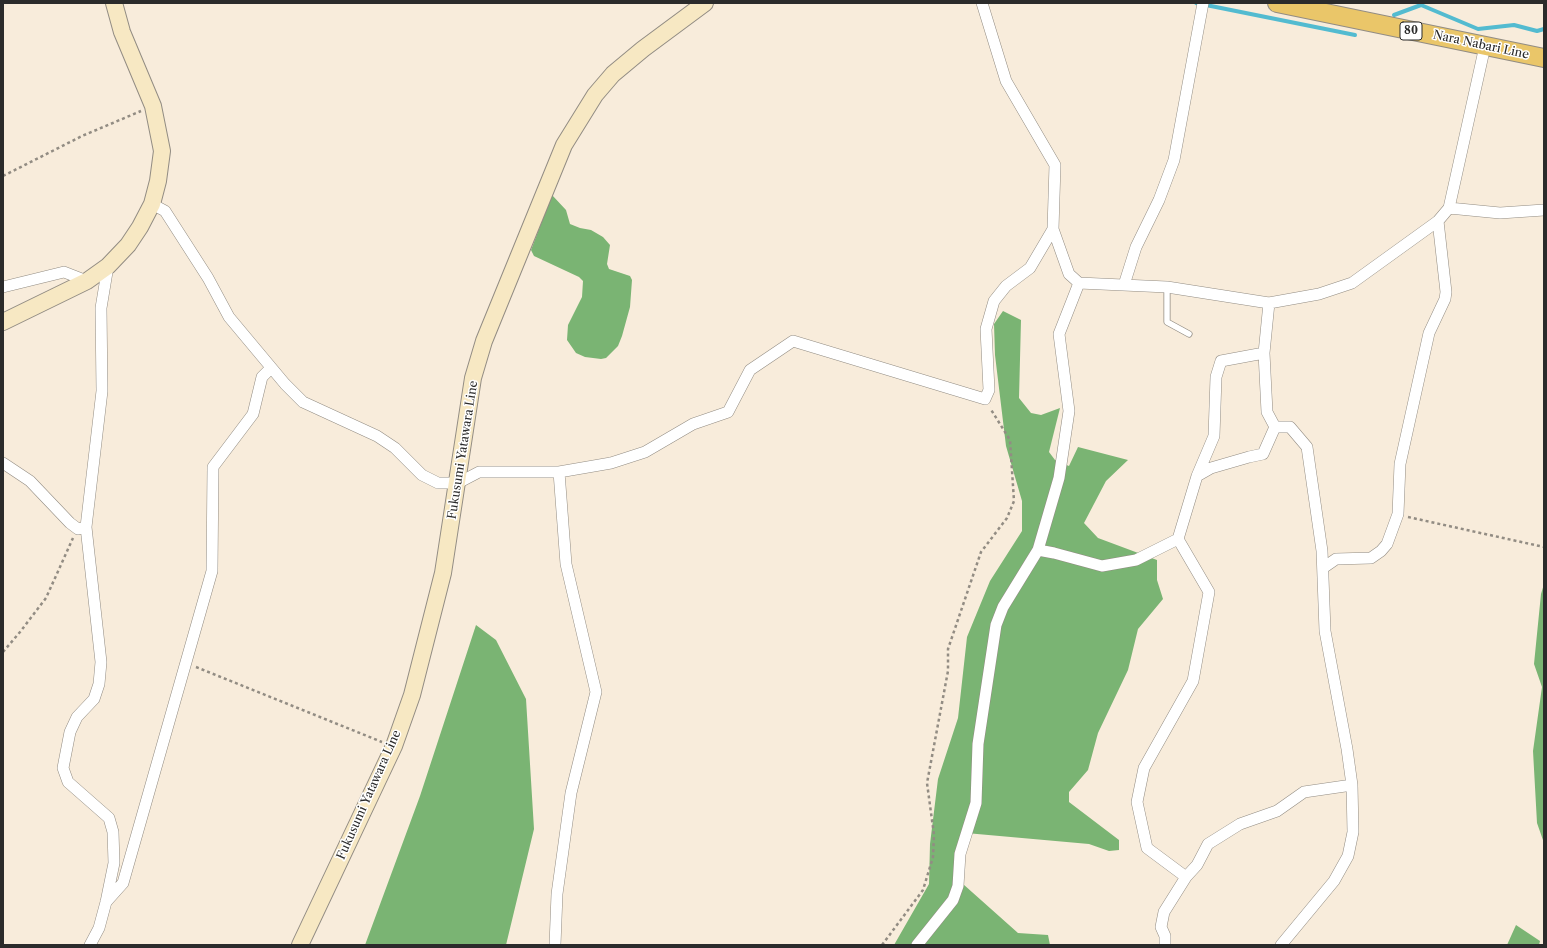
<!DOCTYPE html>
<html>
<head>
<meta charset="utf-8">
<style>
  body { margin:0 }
  #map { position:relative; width:1547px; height:948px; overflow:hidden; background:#f8ecdb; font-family:"Libre Caslon Text",serif }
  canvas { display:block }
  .frame { position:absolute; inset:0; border:4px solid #2b2b2b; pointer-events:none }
</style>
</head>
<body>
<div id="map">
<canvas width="1547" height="948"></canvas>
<div class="frame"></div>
</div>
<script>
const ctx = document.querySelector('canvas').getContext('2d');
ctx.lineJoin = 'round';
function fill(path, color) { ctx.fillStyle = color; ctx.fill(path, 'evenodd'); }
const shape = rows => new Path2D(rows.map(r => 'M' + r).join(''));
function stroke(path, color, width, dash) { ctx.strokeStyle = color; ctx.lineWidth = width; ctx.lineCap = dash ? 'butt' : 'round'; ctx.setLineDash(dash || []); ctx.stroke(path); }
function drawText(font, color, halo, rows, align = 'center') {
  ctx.font = font + ' "Libre Caslon Text",serif'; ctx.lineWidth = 3; ctx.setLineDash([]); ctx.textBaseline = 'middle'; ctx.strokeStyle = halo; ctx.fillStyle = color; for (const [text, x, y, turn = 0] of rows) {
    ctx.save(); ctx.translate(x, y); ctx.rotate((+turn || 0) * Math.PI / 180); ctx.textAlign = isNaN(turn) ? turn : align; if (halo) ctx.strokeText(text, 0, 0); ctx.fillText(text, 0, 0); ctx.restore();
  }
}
const forest = shape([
  [552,195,566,210,570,224,580,228,591,230,603,237,610,245,607,264,609,269,630,276,632,280,630,307,622,336,618,346,606,358,601,359,585,357,576,353,567,340,568,325,582,297,583,281,579,277,534,256,531,250],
  [1003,311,1021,320,1019,398,1031,413,1041,415,1060,408,1049,452,1055,460,1069,466,1078,447,1128,460,1106,481,1084,523,1098,538,1157,560,1157,580,1163,599,1138,629,1128,670,1098,733,1088,770,1069,792,1069,802,1119,840,1119,850,1109,851,1089,844,966,833,954,876,1018,933,1048,935,1050,945,894,945,929,884,930,844,938,779,958,718,967,637,990,581,1022,531,1022,501,1006,446,995,355,994,324],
  [1544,584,1544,843,1537,823,1533,751,1542,687,1534,664,1541,594],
  [476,625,496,640,526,699,534,829,506,945,365,945,420,796],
  [1516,925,1540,941,1539,945,1507,945]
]);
const stream = shape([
  [1196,3,1355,35],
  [1394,15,1421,5,1478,29,1514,25,1537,31,1544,29]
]);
const path = shape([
  [3,176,82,136,141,111],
  [1408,517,1544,547],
  [3,652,20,632,46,598,73,538],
  [196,667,382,742],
  [882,945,923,890,933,857,934,835,927,783,948,671,948,649,981,552,1007,518,1014,501,1010,440,990,408]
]);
const lane = shape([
  [1167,287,1167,322,1189,334]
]);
const street = shape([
  [982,3,1006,81,1055,165,1053,229,1069,274,1079,283,1167,287,1269,303,1319,294,1352,283,1438,221,1449,208,1485,46],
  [152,204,165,211,208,278,229,317,285,384,303,402,377,436,395,448,422,475,438,483,458,483,479,472,559,472,611,463,645,452,693,424,728,412,750,370,793,341,985,399,989,390,986,329,994,301,1006,286,1030,268,1053,229],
  [1449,208,1500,213,1544,210],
  [1124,285,1136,247,1159,200,1174,160,1203,3],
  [3,287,64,272,87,281],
  [1269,303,1264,353,1267,412,1275,427,1290,427,1307,447,1322,551,1325,631,1347,749,1352,785,1353,832,1348,856,1334,881,1281,945],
  [3,463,30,481,70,523,78,529,86,527,102,391,101,308,108,266],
  [1197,476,1211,468,1249,457,1263,454,1275,427],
  [86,527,101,662,99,684,94,699,77,717,70,732,63,768,68,782,109,818,113,832,114,863,106,902,99,928,90,945],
  [1038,550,1054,553,1102,566,1136,560,1178,539],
  [1323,568,1336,559,1371,558,1381,551,1387,544,1398,514,1400,464,1429,333,1445,299,1446,292,1438,221],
  [1186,877,1147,848,1137,802,1144,768,1193,681,1209,592,1178,539,1197,476,1214,436,1216,377,1221,361,1264,353],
  [106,902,123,883,212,571,213,467,253,414,262,377,271,368],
  [555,945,557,894,571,793,596,692,566,564,559,472],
  [917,945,953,900,958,886,960,854,976,803,978,744,996,625,1003,607,1038,550,1059,478,1069,411,1059,334,1079,283],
  [1165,945,1165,936,1161,927,1164,912,1186,877,1197,865,1208,844,1240,824,1277,811,1304,792,1352,785]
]);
const secondary = shape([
  [3,322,87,281,108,266,128,245,140,227,152,204,158,181,162,151,153,106,122,32,114,3],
  [300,945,394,746,412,695,443,573,473,378,484,341,564,145,595,95,613,74,643,49,705,3]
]);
const primary = shape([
  [1277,3,1544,58]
]);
const shields = [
  [1411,31,22]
];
const shieldNames = [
  ["80",1411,31]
];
const streetNames = [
  ["Nara Nabari Line",1481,45,12],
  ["Fukusumi Yatawara Line",463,450,-81],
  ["Fukusumi Yatawara Line",369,795,-66]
];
fill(forest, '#7ab473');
stroke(stream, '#53bbd0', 4);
stroke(lane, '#928c83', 7);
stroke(street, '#928c83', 12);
stroke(secondary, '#928c83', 18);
stroke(primary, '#928c83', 20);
stroke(path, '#928c83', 2.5, [3, 3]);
stroke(lane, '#fff', 5.5);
stroke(street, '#fff', 11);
stroke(secondary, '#f7e8c3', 16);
stroke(primary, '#eac669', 18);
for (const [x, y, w] of shields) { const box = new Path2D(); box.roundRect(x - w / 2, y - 9, w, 18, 3); ctx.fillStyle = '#fff'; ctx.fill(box); stroke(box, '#2b2b2b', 1); }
drawText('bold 11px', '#2b2b2b', null, shieldNames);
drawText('12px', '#2b2b2b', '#fff', streetNames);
</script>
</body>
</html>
